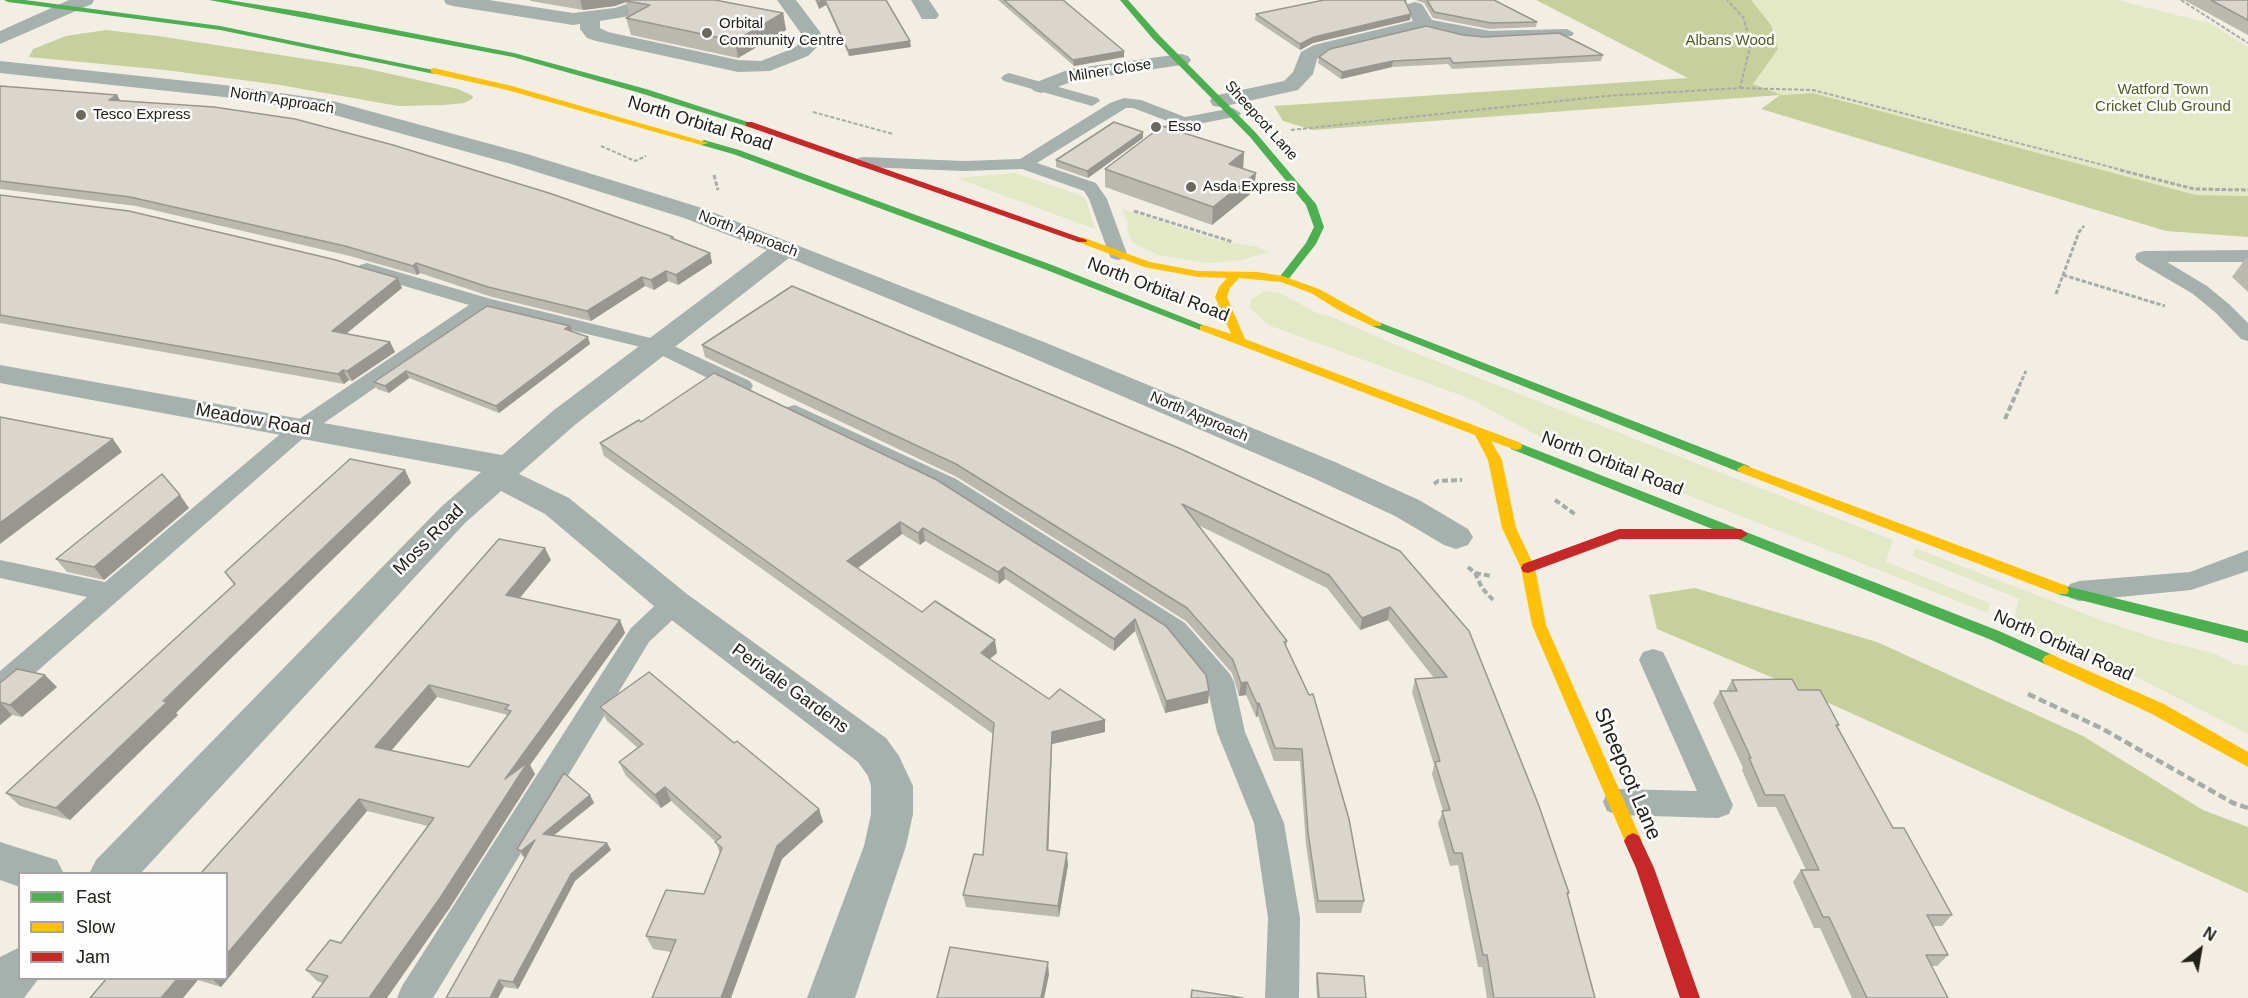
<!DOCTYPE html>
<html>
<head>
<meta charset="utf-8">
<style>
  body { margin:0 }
  #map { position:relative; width:2248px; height:998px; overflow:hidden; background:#f3eee3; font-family:Arial,sans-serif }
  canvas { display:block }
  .legend { position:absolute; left:18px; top:872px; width:210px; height:108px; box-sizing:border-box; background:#fefefe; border:2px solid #a6a5a2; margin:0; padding:8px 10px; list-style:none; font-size:18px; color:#232019 }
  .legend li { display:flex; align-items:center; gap:12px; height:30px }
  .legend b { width:30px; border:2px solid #a6a5a2 }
  .north { position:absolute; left:2170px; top:920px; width:60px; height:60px; -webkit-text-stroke:4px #fefefe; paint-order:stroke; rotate:31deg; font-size:16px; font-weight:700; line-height:24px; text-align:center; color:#232019 }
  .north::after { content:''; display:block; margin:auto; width:21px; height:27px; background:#232019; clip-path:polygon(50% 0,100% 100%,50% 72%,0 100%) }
</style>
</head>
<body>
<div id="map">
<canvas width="2248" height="998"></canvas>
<ul class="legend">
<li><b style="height:8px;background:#4caf50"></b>Fast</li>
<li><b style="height:8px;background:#ffc107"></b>Slow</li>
<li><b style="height:8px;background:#c62828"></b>Jam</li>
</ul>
<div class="north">N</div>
</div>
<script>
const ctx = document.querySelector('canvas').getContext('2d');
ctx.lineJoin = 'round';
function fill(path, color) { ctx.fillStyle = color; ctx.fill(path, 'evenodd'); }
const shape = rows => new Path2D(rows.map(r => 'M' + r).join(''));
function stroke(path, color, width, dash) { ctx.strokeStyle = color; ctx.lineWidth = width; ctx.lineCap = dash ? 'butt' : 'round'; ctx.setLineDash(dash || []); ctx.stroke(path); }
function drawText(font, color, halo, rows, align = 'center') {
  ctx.font = font + ' Arial,sans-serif'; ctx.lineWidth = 5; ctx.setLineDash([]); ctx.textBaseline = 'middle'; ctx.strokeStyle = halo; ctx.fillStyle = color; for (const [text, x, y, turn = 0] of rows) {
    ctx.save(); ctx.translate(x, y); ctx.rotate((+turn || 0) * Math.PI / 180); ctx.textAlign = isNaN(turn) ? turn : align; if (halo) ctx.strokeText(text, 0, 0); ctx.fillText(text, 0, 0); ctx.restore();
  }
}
const green = shape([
  [1751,0,2116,0,2209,23,2248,47,2248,196,2196,195,1813,93,1782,95,1752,84],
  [1015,173,1085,197,1095,229,956,178],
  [1122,209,1217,240,1258,247,1269,252,1242,260,1209,263,1158,255,1132,242,1127,228,1128,223],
  [1264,291,1280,293,1317,313,1330,316,1405,349,1893,540,1886,562,1990,603,1988,613,1540,437,1471,399,1268,325,1249,307,1251,300],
  [1915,548,2101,620,2161,640,2216,654,2234,664,2248,666,2248,734,2113,665,2013,623,2019,599,1912,556]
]);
const forest = shape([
  [1536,0,1751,0,1771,25,1778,49,1753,84,1782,95,1813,93,2196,195,2248,196,2248,237,2166,231,1761,109,1780,95,1313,130,1283,121,1274,106,1688,78],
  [106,30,158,36,364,68,458,89,473,96,472,99,464,103,444,105,398,106,280,85,165,70,29,57,33,49,66,36],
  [1695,588,1877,642,2083,736,2203,810,2248,827,2248,893,1778,680,1657,629,1649,595]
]);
const pathFar3 = shape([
  [2181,0,2248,43],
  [1740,88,1813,90,2126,171],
  [813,112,893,134],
  [1291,130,1606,96,1740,88,1751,43,1743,17,1727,0],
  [601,146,635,161,646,156]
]);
const pathFar2 = shape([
  [2120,170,2194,189,2248,190],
  [714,175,718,190],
  [1134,211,1233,242],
  [2063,275,2165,306],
  [2056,294,2079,232,2084,226],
  [2019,386,2026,371]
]);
const pathFar1 = shape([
  [2005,419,2020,385],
  [1434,484,1438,481,1462,480],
  [1555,500,1576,515],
  [1468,567,1475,573,1482,588,1494,601],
  [1475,573,1491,576]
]);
const path = shape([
  [2028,694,2101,728,2233,803,2248,808]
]);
const lane = shape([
  [1567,29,1574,33,1572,36,1483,39,1476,35,1483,31,1567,29],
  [1009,73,1098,98,1100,101,1092,106,1004,81,1001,78,1004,75,1009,73],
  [1124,98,1141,100,1185,117,1233,108,1241,113,1239,116,1188,126,1169,134,1161,129,1170,122,1133,108,1126,108,1037,163,1096,183,1107,199,1127,254,1125,258,1118,260,1111,258,1109,254,1089,199,1084,191,1022,169,964,171,864,167,858,166,856,162,858,158,864,157,964,161,1020,159,1110,103,1124,98],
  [2248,250,2248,262,2167,262,2207,286,2230,305,2248,323,2248,341,2241,339,2216,313,2193,294,2137,261,2135,257,2137,253,2144,251,2248,250],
  [367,263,491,299,663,341,750,381,753,386,750,391,742,393,734,391,649,349,488,310,308,434,10,695,0,698,0,671,87,597,0,578,0,560,105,582,292,424,469,305,360,273,357,269,360,265,367,263],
  [795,405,956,479,1185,623,1230,674,1234,682,1245,732,1284,823,1300,918,1299,998,1265,998,1268,918,1254,823,1217,732,1207,686,1167,637,940,491,787,417,784,412,787,407,795,405],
  [2248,550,2248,571,2191,590,2079,601,2070,598,2066,591,2070,584,2079,581,2190,572,2248,550],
  [674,593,683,596,687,603,683,610,649,642,433,998,397,998,402,986,631,628,665,596,674,593],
  [1653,649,1663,652,1667,660,1733,805,1729,814,1718,818,1618,815,1607,811,1603,802,1607,793,1618,789,1697,791,1639,660,1643,652,1653,649]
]);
const street = shape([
  [69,0,94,0,92,4,0,44,0,31,69,0],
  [444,0,489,0,573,13,615,8,639,0,668,0,666,4,624,17,600,21,600,28,608,32,738,60,761,61,794,48,803,40,800,32,777,0,796,0,820,32,823,41,808,56,770,71,738,72,596,41,587,38,580,29,580,24,573,25,453,6,446,4,444,0],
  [911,0,929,0,939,15,936,19,922,19,911,0],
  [1415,2,1422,4,1432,20,1490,31,1493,35,1490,39,1483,41,1462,39,1425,30,1328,53,1317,59,1313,74,1298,90,1221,107,1213,106,1210,101,1213,96,1284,81,1293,72,1301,52,1314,45,1413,21,1406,8,1408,4,1415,2],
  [1181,54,1188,56,1191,60,1188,64,1074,81,1041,93,1034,91,1030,87,1034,83,1070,69,1181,54],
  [0,61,224,85,329,100,527,154,702,208,1039,340,1335,462,1419,500,1468,529,1473,537,1468,545,1456,549,1444,545,1395,516,1313,478,1019,352,789,258,576,424,519,474,569,498,687,594,886,738,899,756,913,786,913,814,906,846,855,998,807,998,864,846,871,814,871,786,868,776,858,762,661,612,545,514,501,491,465,523,140,874,89,874,96,860,441,507,481,472,0,383,0,365,502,455,554,410,767,250,684,218,511,164,327,113,224,97,0,73,0,61],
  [0,842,57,860,64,874,20,874,20,887,0,880,0,842],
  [20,947,20,978,39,978,24,998,0,998,0,957,20,947]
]);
const fast = shape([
  [4,0,25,0,220,26,438,71,434,74,220,30,8,2,4,0],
  [209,0,228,0,304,12,514,53,646,89,754,124,746,126,640,93,513,57,209,0],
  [1120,0,1128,0,1159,35,1256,133,1316,204,1324,227,1316,244,1287,281,1283,282,1278,279,1306,243,1314,227,1306,205,1250,137,1153,39,1120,0],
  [704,140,739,150,1052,265,1210,328,1208,330,1200,330,1044,269,733,154,701,145,699,143,704,140],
  [1376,321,1749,466,1751,469,1749,472,1739,472,1372,326,1372,322,1376,321],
  [1516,442,1999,631,2055,656,2058,660,2055,664,2050,666,2045,664,1989,639,1511,449,1510,446,1511,443,1516,442],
  [2062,585,2248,631,2248,643,2057,594,2055,590,2057,586,2062,585]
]);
const slow = shape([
  [434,68,512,86,709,143,701,145,507,90,431,73,431,69,434,68],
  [1082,237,1150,262,1198,271,1257,272,1283,276,1319,289,1382,324,1380,326,1372,326,1340,311,1311,293,1281,282,1239,278,1230,288,1227,297,1245,339,1521,443,1522,446,1521,449,1516,450,1491,441,1502,460,1516,528,1535,568,1546,625,1642,841,1639,846,1633,849,1627,846,1532,625,1521,568,1502,528,1488,460,1475,435,1200,330,1200,326,1204,325,1231,334,1215,297,1219,287,1227,278,1198,277,1144,267,1078,242,1077,240,1082,237],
  [1744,465,2067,586,2069,590,2067,594,2057,594,1739,472,1737,469,1744,465],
  [2050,654,2164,704,2248,752,2248,767,2152,714,2045,664,2042,660,2045,656,2050,654]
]);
const jam = shape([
  [746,122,752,122,1087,240,1086,242,1078,242,746,126,746,122],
  [1619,529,1741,529,1748,534,1741,539,1620,539,1528,573,1523,572,1521,568,1523,564,1619,529],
  [1633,833,1639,836,1654,868,1700,998,1680,998,1636,868,1624,841,1627,836,1633,833]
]);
const wall = shape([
  [530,0,715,0,783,13,786,30,738,58,631,35,626,18,630,16,626,2,615,6,583,10,531,1],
  [815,0,886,0,911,47,849,56,826,5,819,9],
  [998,0,1063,0,1124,57,1074,66],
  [1415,0,1494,0,1537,22,1536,27,1489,29,1433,18,1424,3],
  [2184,0,2248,0,2248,35],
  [1407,2,1406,4,1410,20,1313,43,1300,50,1255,20,1256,14],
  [1463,35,1603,55,1601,61,1452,69,1448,64,1392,67,1341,79,1318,63,1319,57],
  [0,86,117,95,120,100,673,239,710,253,712,263,678,285,668,281,654,290,645,286,591,321,492,297,420,273,417,275,350,256,136,206,0,189],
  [1143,138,1088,178,1056,167,1056,160],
  [1244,152,1243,169,1254,191,1212,225,1105,187,1105,169],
  [0,195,398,278,402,288,346,334,390,342,395,352,352,381,349,380,344,384,0,323],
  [2246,258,2248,258,2248,292,2232,277],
  [487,306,572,332,590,344,499,413,409,378,389,393,377,389,374,382],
  [702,345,1400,551,1569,893,1568,895,1595,998,1487,998,1482,967,1478,967,1458,865,1450,866,1438,823,1443,811,1432,774,1434,765,1412,692,1415,679,1434,678,1388,620,1360,630,1327,588,1198,525,1287,641,1286,648,1364,901,1361,913,1316,913,1306,845,1300,761,1274,761,1258,716,1256,717,1246,695,1239,696,1232,673,1186,621,957,477,705,357],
  [714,373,1166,626,1209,691,1208,703,1165,713,1135,631,1114,651,1005,579,999,584,925,541,920,545,902,534,857,568,922,612,997,653,990,659,1049,699,1105,720,1105,732,1052,744,1048,850,1068,865,1059,917,966,907,963,895,983,855,993,734,604,456,600,443,641,422],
  [405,470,411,483,222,667,176,713,178,715,70,820,20,806,6,793,234,585,225,572],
  [189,508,104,580,67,572,56,559],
  [551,560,520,598,620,620,625,633,530,765,535,774,449,909,323,983,317,981,306,970,341,943,428,826,367,811,221,987,198,980,107,978,226,978,226,873],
  [437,697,508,715,469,767,391,751],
  [1732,680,1798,690,1839,725,1838,727,1893,828,1952,915,1942,926,1933,926,1948,955,1937,966,1931,966,1948,998,1852,998,1820,928,1814,928,1793,882,1801,870,1806,870,1776,807,1758,807,1742,770,1743,768,1713,703,1720,691,1726,691],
  [0,683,57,687,22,717,12,715,0,725],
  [600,707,734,743,819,809,823,822,782,859,671,952,653,949,646,936,704,894,720,854,716,842,671,801,661,808,626,776,619,762,638,748,607,721],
  [590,795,594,803,554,835,607,843,611,850,575,881,518,989,504,987,446,998,525,858,522,856,517,849],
  [1317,973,1366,998,1317,998,1316,980]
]);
const shadedWall = shape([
  [580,0,632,0,615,6,583,10],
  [824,0,825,0,826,5,819,9,818,3],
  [783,13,786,30,738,58,735,41],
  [1411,14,1410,20,1313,43,1300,50,1300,44,1314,37],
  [910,41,911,47,849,56,848,50],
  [1124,51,1124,57,1074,66,1073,60],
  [1393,61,1392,67,1341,79,1342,72],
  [117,95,122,104,109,100],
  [1143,132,1143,138,1088,178,1087,171],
  [1244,152,1243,170,1229,164],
  [1256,173,1254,191,1212,225,1213,207],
  [710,253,712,263,678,285,676,275],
  [416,263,420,273,417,275,413,266],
  [666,271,668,281,654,290,651,280],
  [642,277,645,286,591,321,587,311],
  [398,278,402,288,337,341,332,331],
  [570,326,573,333,565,329],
  [588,337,590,344,499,413,496,406],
  [390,342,395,352,352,381,347,371],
  [343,370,349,380,344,384,338,374],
  [406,371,409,378,389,393,385,386],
  [113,439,122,452,0,544,0,523],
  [405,470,411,483,222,667,176,713,178,715,70,820,56,808,212,654],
  [180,495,189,508,104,580,94,567],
  [900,522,902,534,850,574,847,561],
  [923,528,925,541,920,545,918,533],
  [545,548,551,560,512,607,506,595],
  [1004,567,1005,579,999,584,998,572],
  [1390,607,1388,620,1360,630,1362,618],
  [1135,619,1135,631,1114,651,1114,639],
  [620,620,625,633,530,765,535,774,449,909,387,998,369,998,505,779],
  [995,640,997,653,982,665,981,653],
  [45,675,57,687,22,717,10,705],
  [1247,682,1246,695,1239,696,1241,683],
  [429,685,437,697,384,759,375,747],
  [1209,691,1208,703,1165,713,1166,701],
  [0,702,12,715,0,725],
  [1259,703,1258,716,1256,717,1257,704],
  [1105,720,1105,732,1052,744,1048,862,1047,850,1052,732],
  [665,787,671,801,661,808,655,795],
  [590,795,594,803,547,841,543,834],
  [359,799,367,811,221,987,211,978,226,978,226,955],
  [819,809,823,822,782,859,731,998,721,998,777,846],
  [535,840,525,858,521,851],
  [607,843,611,850,575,881,518,989,513,982,571,874],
  [1067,853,1068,865,1059,917,1058,906],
  [1048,962,1049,975,1044,998,1041,998],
  [178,978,196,978,198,980,183,998,161,998],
  [499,980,504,987,498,998,490,998]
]);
const building = shape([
  [631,0,715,0,783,13,735,41,626,18,650,5,626,1,631,0],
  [817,0,824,0,818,3,817,0],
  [825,0,886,0,910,41,848,50,825,0],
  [1004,0,1063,0,1124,51,1073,60,1004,0],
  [1324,0,1406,0,1405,1,1411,14,1314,37,1300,44,1256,14,1324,0],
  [1427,0,1494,0,1537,22,1491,23,1434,12,1427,0],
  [2211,0,2248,0,2248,20,2211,0],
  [1426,26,1463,35,1484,37,1559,33,1603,55,1453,63,1450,58,1393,61,1342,72,1319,57,1330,49,1426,26],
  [0,86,117,95,109,100,214,107,295,119,393,145,552,194,673,237,671,238,710,253,676,275,666,271,651,280,642,277,587,311,488,287,416,263,413,266,345,246,130,197,0,181,0,86],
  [1114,122,1143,132,1087,171,1056,160,1114,122],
  [1162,126,1244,152,1229,164,1256,173,1213,207,1105,169,1162,126],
  [0,195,129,211,332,259,398,278,332,331,390,342,347,371,343,370,338,374,0,315,0,195],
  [792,286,1181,449,1400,551,1469,631,1539,806,1569,893,1567,893,1595,998,1494,998,1487,955,1483,955,1462,853,1454,853,1442,811,1450,810,1435,762,1440,761,1415,679,1447,677,1390,607,1362,618,1329,575,1182,504,1287,641,1284,642,1309,695,1313,694,1349,819,1364,901,1318,901,1308,832,1302,749,1275,748,1259,703,1257,704,1247,682,1241,683,1233,660,1187,608,956,464,702,345,792,286],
  [487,306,570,326,565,329,588,337,496,406,406,371,385,386,374,382,487,306],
  [714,373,937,480,1166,626,1206,675,1209,691,1166,701,1135,619,1114,639,1004,567,998,572,923,528,918,533,900,522,847,561,922,612,935,601,995,640,981,653,1049,699,1060,689,1105,720,1052,732,1047,850,1067,853,1058,906,963,895,974,854,983,855,994,723,600,443,639,420,641,422,714,373],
  [0,417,113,439,0,523,0,417],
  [350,459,405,470,212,654,163,701,167,702,56,808,6,793,235,584,225,572,350,459],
  [162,474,180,495,94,567,56,559,162,474],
  [499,539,545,548,506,595,620,620,505,779,528,762,440,898,369,998,312,998,328,976,306,970,330,940,341,943,434,818,359,799,226,955,226,873,201,873,368,688,499,539],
  [429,685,509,705,505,709,511,711,469,767,375,747,429,685],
  [17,669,45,675,10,705,0,702,0,683,17,669],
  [649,672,734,743,737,741,819,809,777,846,721,998,652,998,676,940,646,936,666,890,704,894,722,848,715,842,721,837,665,787,655,795,619,762,643,744,600,707,649,672],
  [1792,679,1798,690,1820,690,1839,725,1836,725,1893,828,1904,828,1952,915,1927,915,1948,955,1926,955,1948,998,1867,998,1829,917,1823,917,1801,870,1819,870,1784,795,1765,795,1749,758,1751,758,1720,691,1737,691,1732,680,1792,679],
  [564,773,590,795,543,834,607,843,571,874,513,982,499,980,490,998,446,998,535,840,521,851,517,849,564,773],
  [950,947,1048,962,1041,998,937,998,950,947],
  [1317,973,1364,976,1366,998,1319,998,1317,973],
  [107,978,178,978,161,998,90,998,107,978],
  [1192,990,1243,998,1191,998,1192,990]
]);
const markers = [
  [707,33,6,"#6c6860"],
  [81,115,6,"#6c6860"],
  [1156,127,6,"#6c6860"],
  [1191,187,6,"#6c6860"]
];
const farPoinames = [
  ["Orbital",719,24],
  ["Community Centre",719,41],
  ["Tesco Express",93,115],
  ["Esso",1168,127],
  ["Asda Express",1203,187]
];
const farParknames = [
  ["Albans Wood",1730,41],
  ["Watford Town",2163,90],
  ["Cricket Club Ground",2163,107]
];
const farStreetnames = [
  ["Milner Close",1110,71,-9],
  ["North Approach",282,101,9],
  ["Sheepcot Lane",1261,121,48],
  ["North Approach",748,234,21],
  ["North Approach",1199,417,23]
];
const streetNames = [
  ["North Orbital Road",700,124,17],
  ["North Orbital Road",1158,290,21],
  ["Meadow Road",253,420,10],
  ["North Orbital Road",1612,464,21],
  ["Moss Road",429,540,-45],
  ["North Orbital Road",2063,646,24],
  ["Perivale Gardens",790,689,36]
];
const nearStreetnames = [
  ["Sheepcot Lane",1627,774,67]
];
fill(green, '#e3e8c7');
fill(forest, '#c7d09d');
stroke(pathFar3, '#a6aca8', 2, [4, 2]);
stroke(pathFar2, '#a6aca8', 3, [4.5, 2]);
stroke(pathFar1, '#a6aca8', 4, [6, 3]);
stroke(path, '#a6aca8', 4.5, [8, 4]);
fill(lane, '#a6b1ad');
fill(street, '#a6b1ad');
fill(fast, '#4caf50');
fill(slow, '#ffc107');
fill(jam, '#c62828');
fill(wall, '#bbb8b0');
fill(shadedWall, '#999690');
fill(building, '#dad6cd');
stroke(building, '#999690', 1.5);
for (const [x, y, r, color] of markers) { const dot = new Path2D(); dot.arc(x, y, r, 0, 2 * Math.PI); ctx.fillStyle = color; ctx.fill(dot); stroke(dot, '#fefefe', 2); }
drawText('15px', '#232019', '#fefefe', farPoinames, 'left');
drawText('15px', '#505d22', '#fefefe', farParknames);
drawText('15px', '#232019', '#fefefe', farStreetnames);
drawText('18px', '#232019', '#fefefe', streetNames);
drawText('21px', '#232019', '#fefefe', nearStreetnames);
</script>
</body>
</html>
